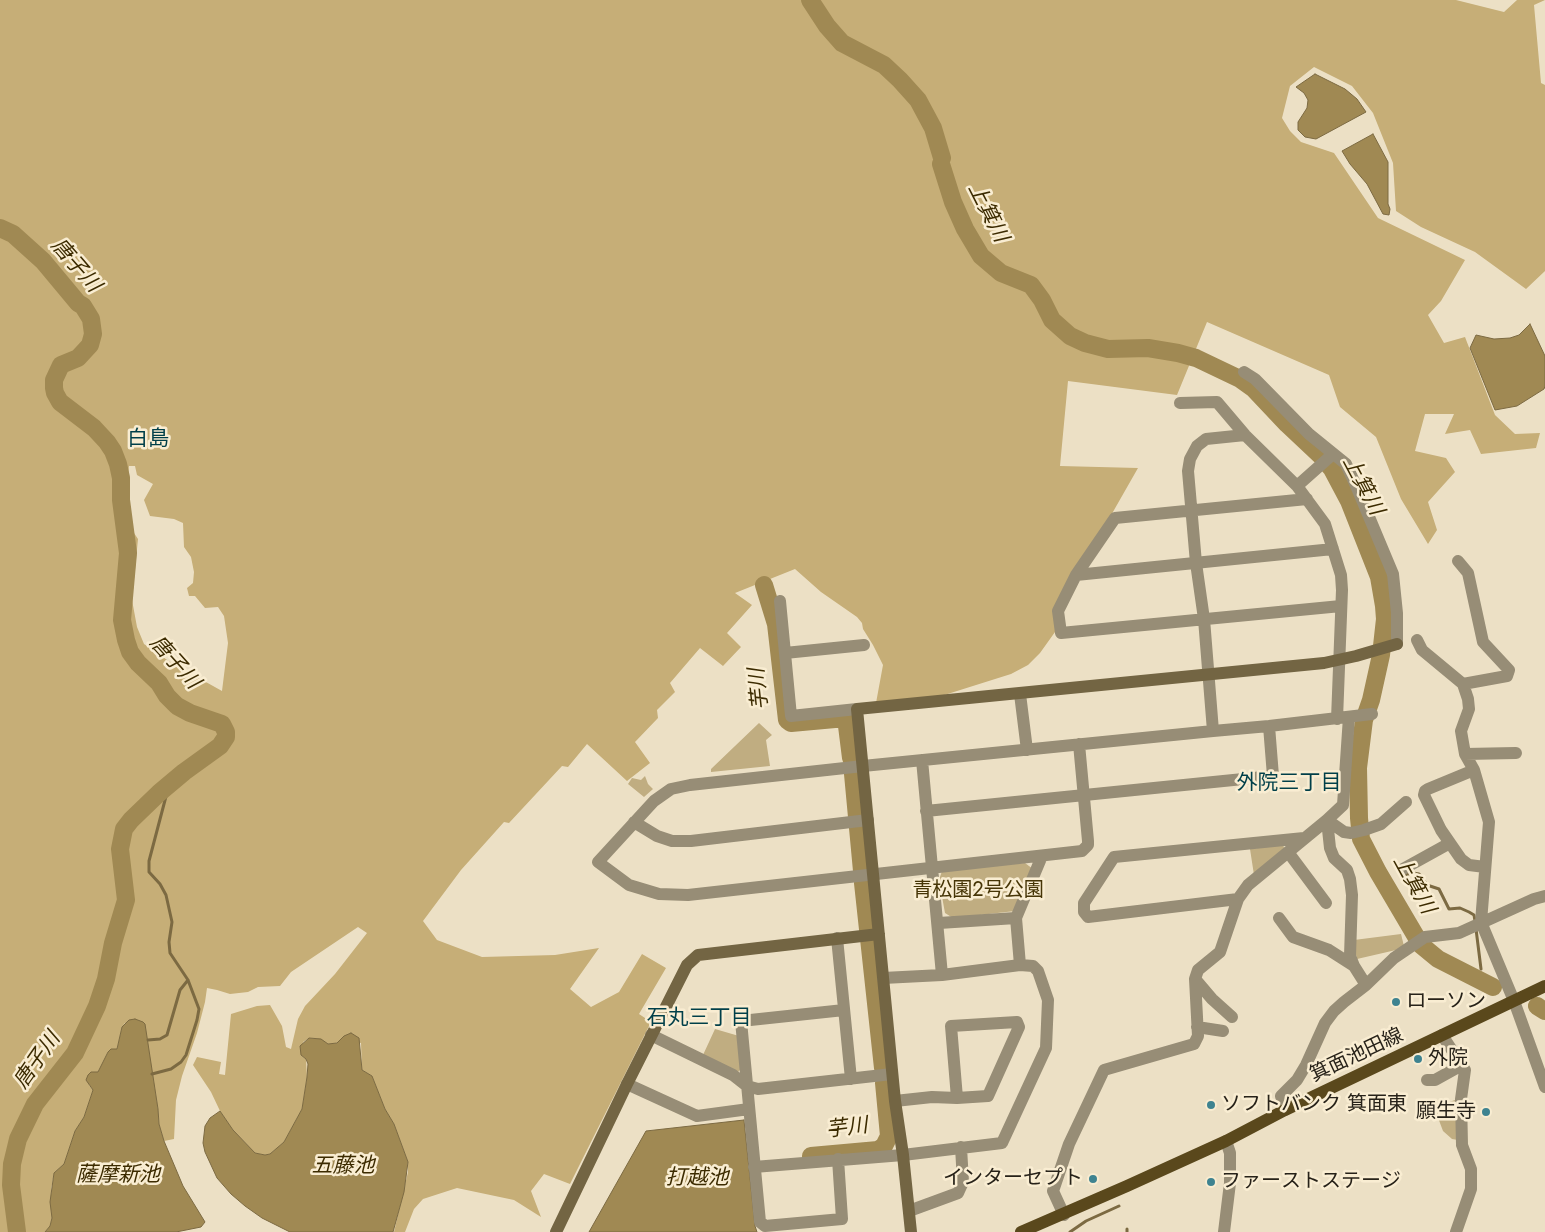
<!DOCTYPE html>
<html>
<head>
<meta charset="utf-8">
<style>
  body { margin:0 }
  canvas { display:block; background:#ece0c5 }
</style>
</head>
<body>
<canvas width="1545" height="1232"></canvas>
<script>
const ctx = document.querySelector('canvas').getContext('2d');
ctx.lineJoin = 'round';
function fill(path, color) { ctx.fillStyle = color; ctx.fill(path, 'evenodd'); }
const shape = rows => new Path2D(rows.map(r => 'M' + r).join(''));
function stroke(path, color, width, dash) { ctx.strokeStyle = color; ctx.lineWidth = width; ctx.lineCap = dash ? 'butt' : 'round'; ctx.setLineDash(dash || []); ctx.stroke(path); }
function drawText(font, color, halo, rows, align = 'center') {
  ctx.font = font + ' Jost,"Noto Sans JP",sans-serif'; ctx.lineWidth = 5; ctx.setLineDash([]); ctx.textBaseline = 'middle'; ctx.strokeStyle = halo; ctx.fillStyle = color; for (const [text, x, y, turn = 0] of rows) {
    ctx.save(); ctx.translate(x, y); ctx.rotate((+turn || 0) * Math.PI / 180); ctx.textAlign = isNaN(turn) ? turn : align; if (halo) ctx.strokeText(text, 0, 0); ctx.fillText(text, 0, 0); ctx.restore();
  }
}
const green = shape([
  [759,723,772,735,766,740,770,766,711,772,711,769],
  [645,776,648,784,653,789,644,797,628,784,632,778,641,780],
  [1283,845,1285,850,1254,875,1250,849],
  [1025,863,1033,869,1015,911,953,918,945,913,939,880,942,871],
  [1401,934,1404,946,1396,950,1357,959,1354,946,1354,940],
  [715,1029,739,1036,742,1068,738,1072,703,1055],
  [1458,1099,1458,1140,1452,1139,1443,1131,1434,1107]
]);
const forest = shape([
  [0,0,1456,0,1504,12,1517,0,1545,0,1534,5,1541,83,1545,85,1545,271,1526,289,1475,252,1421,227,1396,211,1393,163,1373,113,1352,86,1314,67,1290,86,1282,118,1290,131,1301,142,1334,153,1378,218,1465,260,1441,301,1428,315,1444,343,1465,337,1495,415,1515,434,1540,433,1536,448,1481,454,1470,430,1445,434,1454,414,1425,414,1415,451,1446,458,1455,472,1428,502,1437,530,1428,544,1401,499,1376,437,1340,407,1329,375,1207,322,1177,395,1068,381,1060,466,1138,468,1069,589,1055,632,1040,653,1028,665,1011,674,938,697,876,703,883,665,873,645,863,629,862,623,857,617,821,592,795,569,735,593,752,605,727,633,741,647,723,666,700,648,670,683,675,692,657,710,658,718,635,742,650,763,627,781,587,744,568,767,562,766,509,823,504,822,461,870,423,921,437,940,482,957,555,955,599,948,570,989,591,1007,619,992,642,954,666,968,639,1014,651,1022,570,1184,544,1174,531,1191,541,1217,514,1200,457,1188,423,1199,414,1209,405,1232,394,1232,408,1172,408,1162,394,1124,385,1109,372,1076,362,1070,361,1043,342,1040,336,1043,328,1044,316,1038,309,1038,303,1042,301,1055,306,1059,307,1077,302,1109,284,1142,270,1154,265,1155,255,1153,233,1130,220,1111,211,1092,193,1065,197,1057,221,1062,219,1074,225,1075,231,1014,257,1006,270,1005,282,1026,286,1047,291,1049,298,1019,305,1006,335,974,367,933,358,927,291,972,280,986,258,987,248,992,230,994,217,990,207,988,205,1002,197,1033,182,1076,176,1100,174,1139,164,1141,159,1124,158,1109,152,1074,125,1023,122,1027,117,1049,111,1049,108,1052,98,1073,89,1085,93,1090,84,1117,75,1131,64,1164,54,1173,51,1190,52,1218,50,1226,45,1232,0,1232],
  [129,466,135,466,137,475,153,484,144,500,150,516,174,519,183,523,184,547,191,557,194,572,193,583,187,588,189,596,195,596,205,608,218,607,224,616,228,643,222,691,170,662,144,644,137,627,132,600,138,539,130,527,127,486]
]);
const water = shape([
  [1315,74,1345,89,1357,99,1366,112,1316,139,1305,137,1298,130,1298,122,1307,108,1308,100,1304,93,1296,87,1315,74],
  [1373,134,1388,162,1388,204,1390,209,1389,215,1383,214,1367,184,1350,164,1342,151,1373,134],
  [1530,324,1545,356,1545,386,1544,389,1517,406,1495,410,1470,348,1476,335,1494,339,1510,338,1519,335,1530,324],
  [135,1019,143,1022,145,1024,158,1109,159,1124,164,1141,183,1186,205,1222,201,1227,176,1232,45,1232,50,1226,52,1218,50,1202,54,1173,64,1164,75,1131,84,1117,93,1090,86,1080,88,1075,91,1072,98,1072,108,1052,111,1049,117,1049,122,1027,129,1020,135,1019],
  [351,1033,359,1038,362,1070,372,1076,385,1109,394,1124,408,1162,404,1192,393,1232,290,1232,262,1218,245,1206,231,1194,217,1178,205,1152,203,1143,205,1126,210,1118,220,1111,233,1130,255,1153,265,1155,270,1154,284,1142,302,1109,307,1077,308,1064,306,1059,301,1055,300,1046,309,1038,321,1039,328,1044,337,1043,344,1036,351,1033],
  [744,1120,755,1226,757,1232,589,1232,646,1131,744,1120]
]);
const stream = shape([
  [1403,875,1413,873,1419,874,1427,885,1439,889,1449,909,1460,908,1469,912,1474,915,1475,921],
  [1476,929,1481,969],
  [1482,977,1483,982],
  [148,1040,160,1039,167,1035,180,990,188,980],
  [152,1074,171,1069,181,1062,186,1055,197,1020,199,1009,188,980,170,953,169,942,172,922,166,895,160,884,149,872,149,861,169,785],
  [1127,1229,1127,1232],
  [1070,1232,1086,1221,1119,1206]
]);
const river = shape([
  [810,0,827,26,842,43,884,65,900,80,918,100,933,128,942,158],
  [941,164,953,202,965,229,981,256,1001,273,1031,285,1042,300,1052,320,1070,336,1085,343,1108,349,1148,348,1178,353,1196,358,1240,379,1254,389,1287,424,1321,456,1332,469,1349,501,1379,577,1384,606,1385,619,1381,655,1371,700,1364,720,1358,768,1359,818,1361,839,1378,872,1421,945,1438,959,1493,987],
  [0,228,13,234,43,261,78,303,83,306,91,319,93,334,90,345,78,358,61,365,54,380,54,388,55,393,60,402,94,428,107,442,113,451,118,464,121,478,121,500,128,553,122,620,126,640,130,652,138,663,159,683,167,696,177,706,190,713,222,724,226,732,226,737,220,746,184,772,159,793,131,820,124,829,120,849,126,900,113,943,106,979,97,1006,75,1053,35,1104,18,1139,12,1164,11,1185,17,1232],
  [764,585,776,624,787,720,791,723,846,718,851,758],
  [853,774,857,817],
  [858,828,862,871],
  [863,883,883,1068],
  [1537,1006,1545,1011],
  [811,1156,878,1150,884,1146,889,1136,884,1083]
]);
const street = shape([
  [1244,372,1255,379,1309,434,1346,464,1357,488,1393,574,1397,613,1397,644],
  [1180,403,1217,402,1245,435,1297,486,1325,524,1341,575,1342,590,1337,719],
  [1297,486,1333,454],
  [1307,499,1115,518,1076,575,1058,611,1061,633,1341,606],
  [1458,561,1468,573,1483,642,1509,670,1507,676,1463,684],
  [1076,575,1333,549],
  [780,601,791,716,857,709],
  [1417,640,1422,650,1463,684,1468,699,1469,709,1461,731,1465,754,1474,770,1489,822,1481,922,1514,1001,1545,1087],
  [785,653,864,645],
  [1020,694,1027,750],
  [1213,731,1204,619,1196,563,1188,471,1190,459,1197,446,1206,439,1245,435],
  [1079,744,1088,841,1088,845,1082,851,688,895,659,894,629,885,598,862,654,801,671,789,690,785,863,766,1213,731,1269,726,1372,714],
  [1465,754,1516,753],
  [922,760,942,975],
  [1474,770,1428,789,1425,791,1424,795,1441,830,1461,859,1469,865,1485,867],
  [926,811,1273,776,1269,726],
  [1327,820,1330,848,1334,858,1347,870,1350,879,1352,895,1350,956,1354,966,1366,985],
  [1327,820,1344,832,1351,833,1364,830,1381,824,1406,802],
  [634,822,657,836,672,841,691,841,868,820],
  [1288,852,1326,903],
  [1403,869,1450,843],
  [1238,899,1088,917,1084,912,1084,903,1114,857,1304,838],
  [1279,918,1293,937,1329,950,1354,966],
  [939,923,1016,918],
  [837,938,851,1079],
  [1020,965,1016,918,1042,856],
  [1195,979,1212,999,1232,1017],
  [1197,1027,1223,1031],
  [651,1035,733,1075,747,1086,758,1089,892,1074],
  [1442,1035,1465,1070,1461,1099,1462,1145,1471,1169,1471,1189,1456,1232],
  [1427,1080,1435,1080,1462,1065],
  [627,1084,697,1116,749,1109],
  [895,1101,932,1097,957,1098,988,1096,1019,1027,1017,1022,951,1026,957,1098],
  [1285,1110,1281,1096,1297,1080,1306,1065,1325,1023,1334,1011,1344,1002,1366,985,1394,958,1425,937,1459,933,1534,899,1545,896],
  [838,1159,842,1219,765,1226,760,1222,741,1021,844,1010],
  [754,1167,903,1155,1002,1143,1046,1048,1048,1000,1038,971,1033,966,1020,965,942,975,883,978],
  [909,1211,958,1193,963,1182,961,1147],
  [1064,1215,1053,1191,1069,1144,1104,1070,1194,1044,1198,1036,1195,979,1198,970,1220,952,1238,899,1248,885,1327,820,1343,805,1349,717],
  [1224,1232,1230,1183,1230,1153,1226,1141]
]);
const secondary = shape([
  [556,1232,627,1084,687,965,698,955,879,934],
  [911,1232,903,1155,895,1101,857,709,1324,663,1356,656,1397,644]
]);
const primary = shape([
  [1021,1232,1127,1186,1226,1141,1285,1110,1545,986]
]);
const markers = [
  [1396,1002,5,"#3e8390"],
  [1418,1059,5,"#3e8390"],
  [1211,1105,5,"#3e8390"],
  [1486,1112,5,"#3e8390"],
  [1093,1179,5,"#3e8390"],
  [1211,1182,5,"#3e8390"]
];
const parkNames = [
  ["青松園2号公園",978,891]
];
const poiNames = [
  ["ローソン",1406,1002],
  ["外院",1428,1059],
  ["ソフトバンク 箕面東",1221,1105],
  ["願生寺",1476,1112,"right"],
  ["インターセプト",1083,1179,"right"],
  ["ファーストステージ",1221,1182]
];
const streetNames = [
  ["箕面池田線",1357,1056,-25]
];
const waterNames = [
  ["上箕川",987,213,63],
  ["唐子川",75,266,49],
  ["上箕川",1362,486,62],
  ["唐子川",174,663,48],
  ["芋川",760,689,-96],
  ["上箕川",1413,885,61],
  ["唐子川",38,1061,-55],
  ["芋川",847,1129,-7],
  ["五藤池",343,1167],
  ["薩摩新池",118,1176],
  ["打越池",697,1179]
];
const neighbourhoodNames = [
  ["白島",148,440],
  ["外院三丁目",1289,784],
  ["石丸三丁目",699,1019]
];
fill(green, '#c0ad81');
fill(forest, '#c6ae77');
fill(water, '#a08953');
stroke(water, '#7c6a42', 1);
stroke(stream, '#7c6a42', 3);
stroke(river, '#a08953', 18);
stroke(street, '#978d76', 12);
stroke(secondary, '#736543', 12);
stroke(primary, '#5a481c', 12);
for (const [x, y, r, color] of markers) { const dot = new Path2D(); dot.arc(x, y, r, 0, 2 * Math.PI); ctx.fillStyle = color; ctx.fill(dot); stroke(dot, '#f9edd2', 2); }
drawText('20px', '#463506', '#f9edd2', parkNames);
drawText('20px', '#272219', '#f9edd2', poiNames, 'left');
drawText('20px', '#272219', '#f9edd2', streetNames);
drawText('italic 21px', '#3c2b00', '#f9edd2', waterNames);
drawText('21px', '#003f49', '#f9edd2', neighbourhoodNames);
</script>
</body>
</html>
